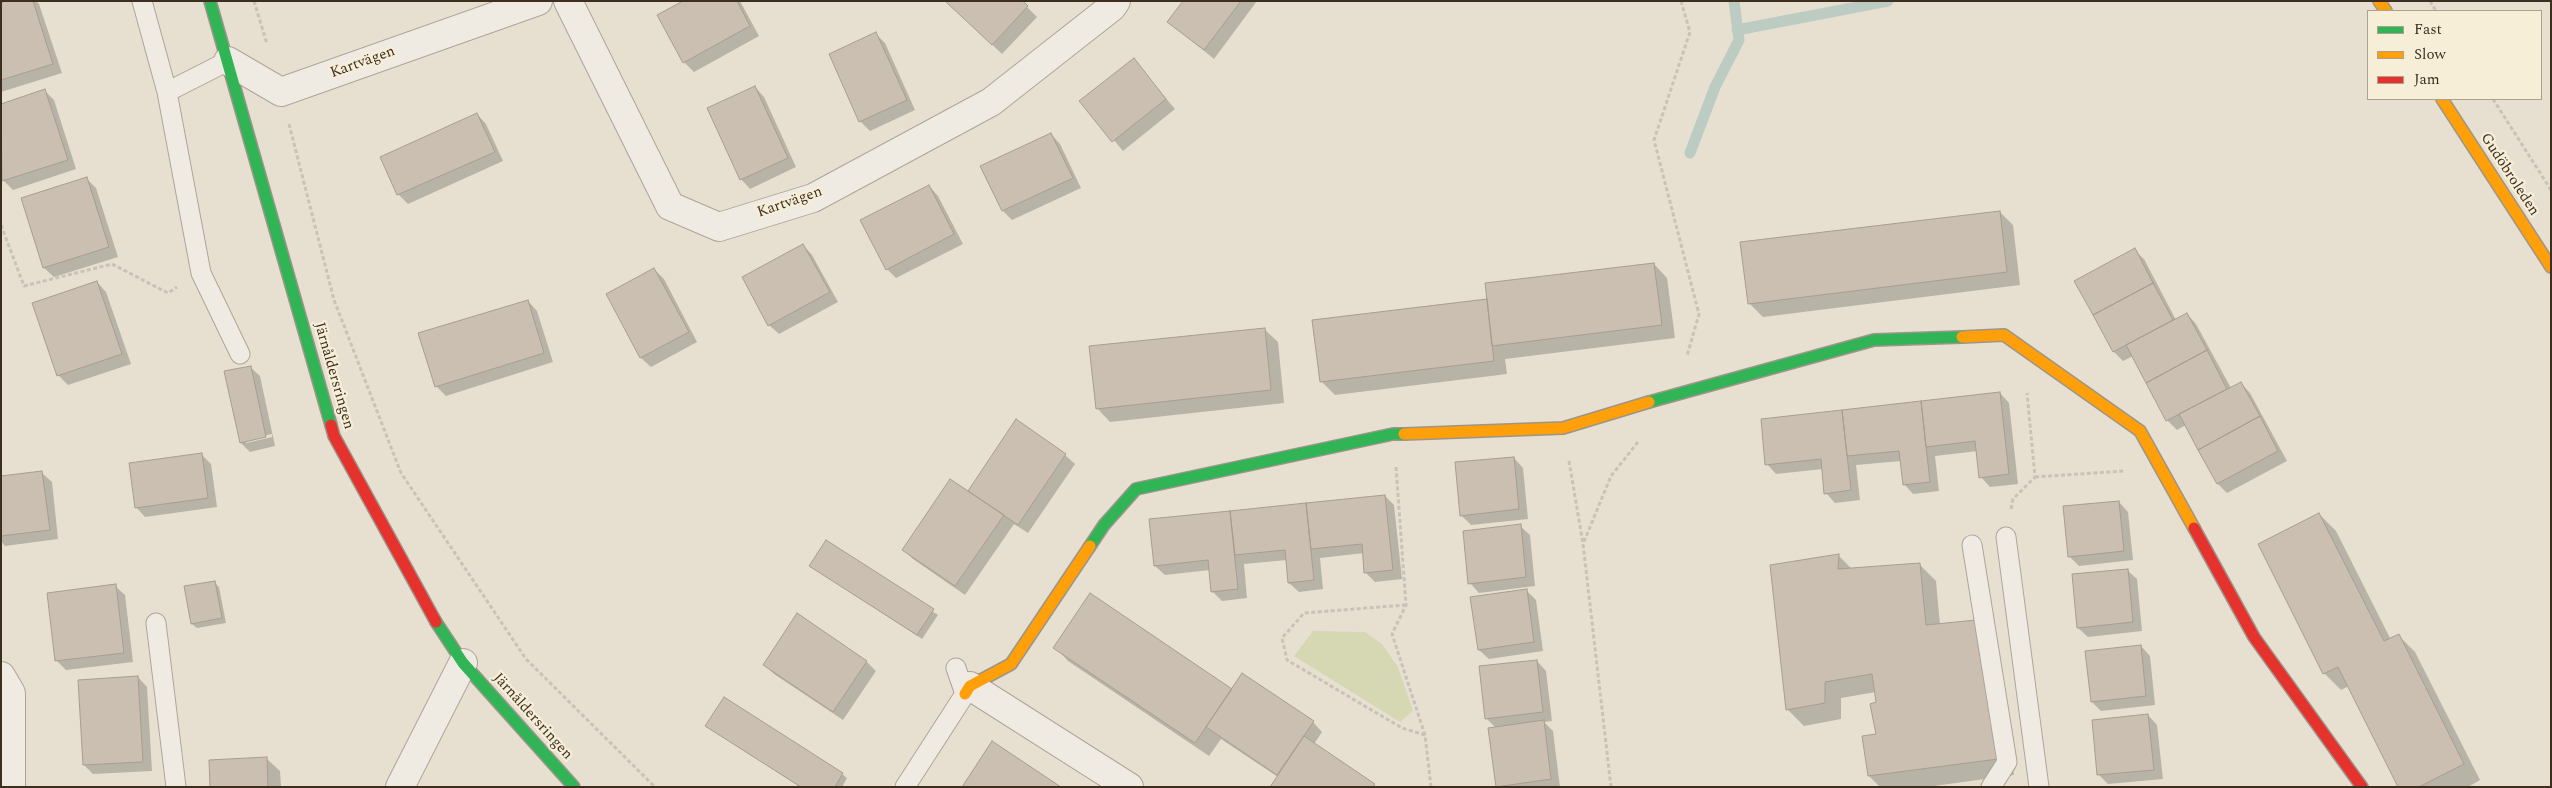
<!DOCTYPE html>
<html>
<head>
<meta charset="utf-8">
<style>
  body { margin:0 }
  #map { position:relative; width:2552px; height:788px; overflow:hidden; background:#e7e0d1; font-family:Spectral,serif }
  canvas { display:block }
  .frame { position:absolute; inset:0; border:2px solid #3d2e20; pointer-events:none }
  .legend { position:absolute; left:2367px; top:10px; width:175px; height:90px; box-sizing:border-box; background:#f7eed8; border:1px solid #ada18e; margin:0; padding:6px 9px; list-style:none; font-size:15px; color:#3d2e20 }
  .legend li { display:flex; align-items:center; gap:10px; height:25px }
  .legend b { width:25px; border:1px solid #ada18e }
</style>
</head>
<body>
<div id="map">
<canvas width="2552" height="788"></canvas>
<div class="frame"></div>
<ul class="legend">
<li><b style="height:6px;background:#30b455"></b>Fast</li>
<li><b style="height:6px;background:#ff9f0a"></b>Slow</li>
<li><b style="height:6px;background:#e5322d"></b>Jam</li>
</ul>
</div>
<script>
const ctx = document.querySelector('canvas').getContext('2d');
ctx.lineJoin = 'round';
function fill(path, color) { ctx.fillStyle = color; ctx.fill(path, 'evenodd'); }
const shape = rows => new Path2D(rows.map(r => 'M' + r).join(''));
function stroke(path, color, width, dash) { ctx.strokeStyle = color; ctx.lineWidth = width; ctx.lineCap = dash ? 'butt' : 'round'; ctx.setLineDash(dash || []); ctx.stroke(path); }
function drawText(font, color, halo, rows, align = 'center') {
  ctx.font = font + ' Spectral,serif'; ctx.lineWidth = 4.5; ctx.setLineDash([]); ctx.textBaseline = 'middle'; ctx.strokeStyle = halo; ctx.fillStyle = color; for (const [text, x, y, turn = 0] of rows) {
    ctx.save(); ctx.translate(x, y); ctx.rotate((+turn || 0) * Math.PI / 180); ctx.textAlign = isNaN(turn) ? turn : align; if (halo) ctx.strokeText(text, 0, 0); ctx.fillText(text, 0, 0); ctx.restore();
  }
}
const green = shape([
  [1313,631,1365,632,1382,644,1398,667,1413,711,1400,722,1294,656]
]);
const shadow = shape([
  [10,1,36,1,39,4,62,73,1,92,1,4],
  [685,1,740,1,759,36,694,72,684,62,659,16],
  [946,1,1021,1,1037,17,1002,54],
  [1184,1,1257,1,1214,59,1169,22],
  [876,34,885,43,915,110,870,131,860,121,830,55],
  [1133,60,1175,109,1123,151,1081,101],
  [755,87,764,97,796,167,750,189,741,179],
  [45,91,54,100,76,169,13,190,3,180,1,175,1,105],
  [477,114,486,124,503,161,408,204,398,194,382,157],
  [1051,134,1060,144,1081,188,1012,220,1003,211],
  [86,178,96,188,118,257,54,277,44,268,22,199],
  [929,186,938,196,963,244,896,278,887,269],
  [2000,212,2013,225,2020,285,1763,317,1749,303],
  [803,245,812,255,838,302,779,334,769,325],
  [2134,250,2144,259,2176,320,2187,314,2196,324,2231,388,2241,383,2250,393,2287,461,2227,493,2218,484,2186,425,2177,430,2167,420,2133,356,2123,361,2114,352],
  [1654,264,1667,278,1675,338,1505,359,1507,374,1335,395,1321,381,1488,300],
  [654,269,664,279,697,342,651,367,641,358,608,294],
  [97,282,106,292,131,364,68,385,59,376,34,304],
  [528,301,537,311,553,362,446,396,436,386],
  [1264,329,1278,342,1284,403,1110,422,1097,408],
  [250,367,260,376,275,446,250,452,241,443],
  [272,434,272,437,246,443,246,440],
  [2000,393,2009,403,2018,484,1990,487,1981,477,1978,451,1935,456,1939,491,1913,494,1904,484,1901,461,1856,465,1860,500,1835,503,1826,493,1823,469,1776,474,1767,464],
  [201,454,211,464,217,507,145,517,136,507],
  [1065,455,1075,464,1028,533,1014,524,965,595,913,559,904,550,968,492],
  [1514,458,1523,468,1528,519,1471,525,1461,515],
  [42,473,52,482,58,539,5,546,1,541,1,478],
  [1385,496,1394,505,1402,579,1375,582,1365,572,1364,553,1320,558,1323,589,1299,592,1289,583,1287,560,1244,564,1247,598,1222,601,1212,591,1210,570,1165,575,1155,566,1151,520],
  [2119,502,2128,512,2133,560,2079,566,2069,556],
  [2319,514,2336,531,2391,640,2399,636,2415,652,2480,780,2468,787,2400,787,2349,686,2341,690,2324,673],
  [1520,526,1530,535,1535,586,1479,593,1470,583],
  [826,542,938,615,922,639,810,566],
  [1839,556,1852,569,1919,564,1936,581,1940,625,1992,638,2014,775,1927,787,1880,787,1869,776,1877,735,1876,692,1841,698,1841,719,1804,726,1788,710,1772,566],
  [2127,570,2137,579,2142,631,2088,637,2078,628],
  [214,582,219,587,226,623,197,628,192,624],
  [115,586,125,595,133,662,66,670,56,660],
  [1526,590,1536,600,1543,651,1489,659,1479,650],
  [2141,646,2150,656,2155,705,2101,711,2092,702],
  [1055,647,1232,691,1313,722,1322,732,1314,744,1376,787,1271,787,1278,777,1221,739,1209,756,1068,661],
  [866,661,876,671,843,720,774,674,764,664],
  [1537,661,1546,671,1552,721,1544,722,1553,731,1560,787,1497,787,1496,728,1486,718],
  [138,677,147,687,152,771,93,774,84,765],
  [2148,715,2157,725,2163,779,2108,784,2099,775],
  [712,730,842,774,847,778,842,787,800,787],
  [266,758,280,771,281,787,212,787]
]);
const stream = shape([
  [1737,30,1888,1],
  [1690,153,1715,87,1739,40,1734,1]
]);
const building = shape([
  [5,1,33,1,53,64,1,80,1,3,5,1],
  [683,1,737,1,750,26,683,63,657,15,683,1],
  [945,1,1023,1,1028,6,992,45,945,1],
  [1183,1,1241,1,1204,50,1167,22,1183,1],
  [876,32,907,100,859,122,829,54,876,32],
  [1134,58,1166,99,1112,142,1079,101,1134,58],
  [755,86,788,158,740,180,707,108,755,86],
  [45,89,68,160,2,181,1,104,45,89],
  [477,113,495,152,397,195,380,157,477,113],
  [1051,133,1073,178,1002,211,980,166,1051,133],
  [87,177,109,247,43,268,21,198,87,177],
  [929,185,954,234,886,270,860,220,929,185],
  [2000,211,2007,272,1748,304,1740,242,2000,211],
  [803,244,830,292,768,326,742,277,803,244],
  [2135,248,2153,283,2093,315,2074,281,2135,248],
  [1654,263,1662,325,1492,346,1485,283,1654,263],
  [654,268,689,332,640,358,606,294,654,268],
  [97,281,122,354,57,376,32,303,97,281],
  [2153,283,2173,320,2113,352,2093,315,2153,283],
  [1487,299,1494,361,1320,382,1312,320,1487,299],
  [528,300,544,353,435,387,418,333,528,300],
  [2187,313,2207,350,2146,383,2126,345,2187,313],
  [1265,328,1271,390,1096,409,1089,346,1265,328],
  [2207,350,2227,389,2166,421,2146,383,2207,350],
  [251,366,266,437,240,443,224,371,251,366],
  [2241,382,2260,416,2198,450,2179,414,2241,382],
  [2000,392,2009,474,1979,478,1975,441,1926,447,1921,401,2000,392],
  [1921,401,1930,482,1903,485,1899,451,1847,456,1842,410,1921,401],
  [1842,410,1851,490,1824,494,1821,459,1765,465,1761,419,1842,410],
  [2260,416,2278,451,2217,484,2198,450,2260,416],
  [1016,419,1066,454,1018,525,968,491,1016,419],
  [202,453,208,498,135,508,129,463,202,453],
  [1514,457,1519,509,1460,516,1455,462,1514,457],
  [42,471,50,530,1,536,1,476,42,471],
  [950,479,1004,515,955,586,902,550,950,479],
  [1385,495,1393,570,1364,573,1362,544,1311,549,1306,503,1385,495],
  [2119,501,2124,551,2068,557,2063,506,2119,501],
  [1306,503,1314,580,1288,583,1285,550,1235,555,1230,511,1306,503],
  [1230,511,1238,589,1211,592,1208,560,1154,566,1149,519,1230,511],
  [2319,513,2384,641,2399,634,2464,764,2419,787,2398,787,2338,667,2323,674,2258,544,2319,513],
  [1521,524,1526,577,1468,584,1463,531,1521,524],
  [826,540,934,609,917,635,809,566,826,540],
  [1839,554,1838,569,1920,563,1926,625,1976,620,1998,759,1868,776,1862,736,1876,734,1870,704,1876,702,1872,674,1825,682,1825,703,1786,710,1770,565,1839,554],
  [2128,569,2133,622,2077,628,2072,574,2128,569],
  [215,581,222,618,191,624,184,586,215,581],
  [116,584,124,653,55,661,47,593,116,584],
  [1527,589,1534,642,1478,650,1470,597,1527,589],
  [1090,593,1232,689,1195,743,1053,648,1090,593],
  [797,613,867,661,833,712,763,665,797,613],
  [2141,645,2146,696,2091,702,2085,651,2141,645],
  [1537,660,1543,712,1485,719,1479,666,1537,660],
  [1242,673,1314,721,1277,775,1206,727,1242,673],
  [138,676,143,762,83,765,78,680,138,676],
  [724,697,843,773,835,787,801,787,705,726,724,697],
  [2148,714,2154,770,2097,775,2092,720,2148,714],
  [1544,720,1551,779,1496,787,1488,728,1544,720],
  [1304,736,1375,784,1373,787,1270,787,1304,736],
  [992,741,1061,787,962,787,992,741],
  [267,757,268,787,210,787,209,760,267,757]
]);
const path = shape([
  [254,1,267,44],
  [1681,1,1690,32,1654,140,1699,314,1687,356],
  [2430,1,2436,11],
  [2493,99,2551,190],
  [289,124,334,300,401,473,526,659,655,787],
  [1,225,24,286,112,264,168,293,177,287],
  [1569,461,1583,544],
  [1396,467,1406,605,1392,634,1425,735,1431,787],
  [2035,477,2124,471],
  [2011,509,2013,499,2035,477,2027,393],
  [1406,605,1304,613,1282,638,1287,660,1402,728,1425,735],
  [1611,787,1583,544,1611,476,1638,442]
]);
const lane = shape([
  [142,1,167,92],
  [228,61,167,92,201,273,240,354],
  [2006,537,2039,787],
  [1972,545,2007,762,1991,787],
  [156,623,176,787],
  [905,787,965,694,956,668]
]);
const street = shape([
  [568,1,670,206,719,227,813,198,991,102,1112,7,1116,1],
  [228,61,281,92,538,1],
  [1,676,11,693,11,787],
  [970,686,1129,787],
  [400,787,463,663]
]);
const fast = shape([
  [210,1,331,425],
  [1649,402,1874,340,1962,337],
  [1090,546,1104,525,1136,489,1393,434,1404,434],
  [436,622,463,663,574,787]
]);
const slow = shape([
  [2379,1,2386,11],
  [2442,99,2551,267],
  [1962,337,2004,335,2140,431,2194,528],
  [1404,434,1563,428,1649,402],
  [965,694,970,686,1011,664,1090,546]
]);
const jam = shape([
  [331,425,334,436,436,622],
  [2194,528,2254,637,2362,787]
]);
const streetNames = [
  ["Kartvägen",363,63,-20],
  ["Gudöbroleden",2509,175,57],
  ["Kartvägen",790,203,-19],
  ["Järnåldersringen",333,376,74],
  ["Järnåldersringen",532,717,48]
];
fill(green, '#d6d7b3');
fill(shadow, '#0003');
stroke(stream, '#bcccc2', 11);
fill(building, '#cbbfb2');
stroke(building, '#a89c90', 1);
stroke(lane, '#ada599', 21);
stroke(street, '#ada599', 30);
stroke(fast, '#9c958a', 14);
stroke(slow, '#9c958a', 14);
stroke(jam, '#9c958a', 14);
stroke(path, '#c8c2b9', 3, [4, 2.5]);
stroke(lane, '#efebe3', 19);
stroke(street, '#efebe3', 28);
stroke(fast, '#30b455', 11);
stroke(slow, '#ff9f0a', 11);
stroke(jam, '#e5322d', 11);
drawText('15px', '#3d2e20', '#f7eed8', streetNames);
</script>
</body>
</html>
